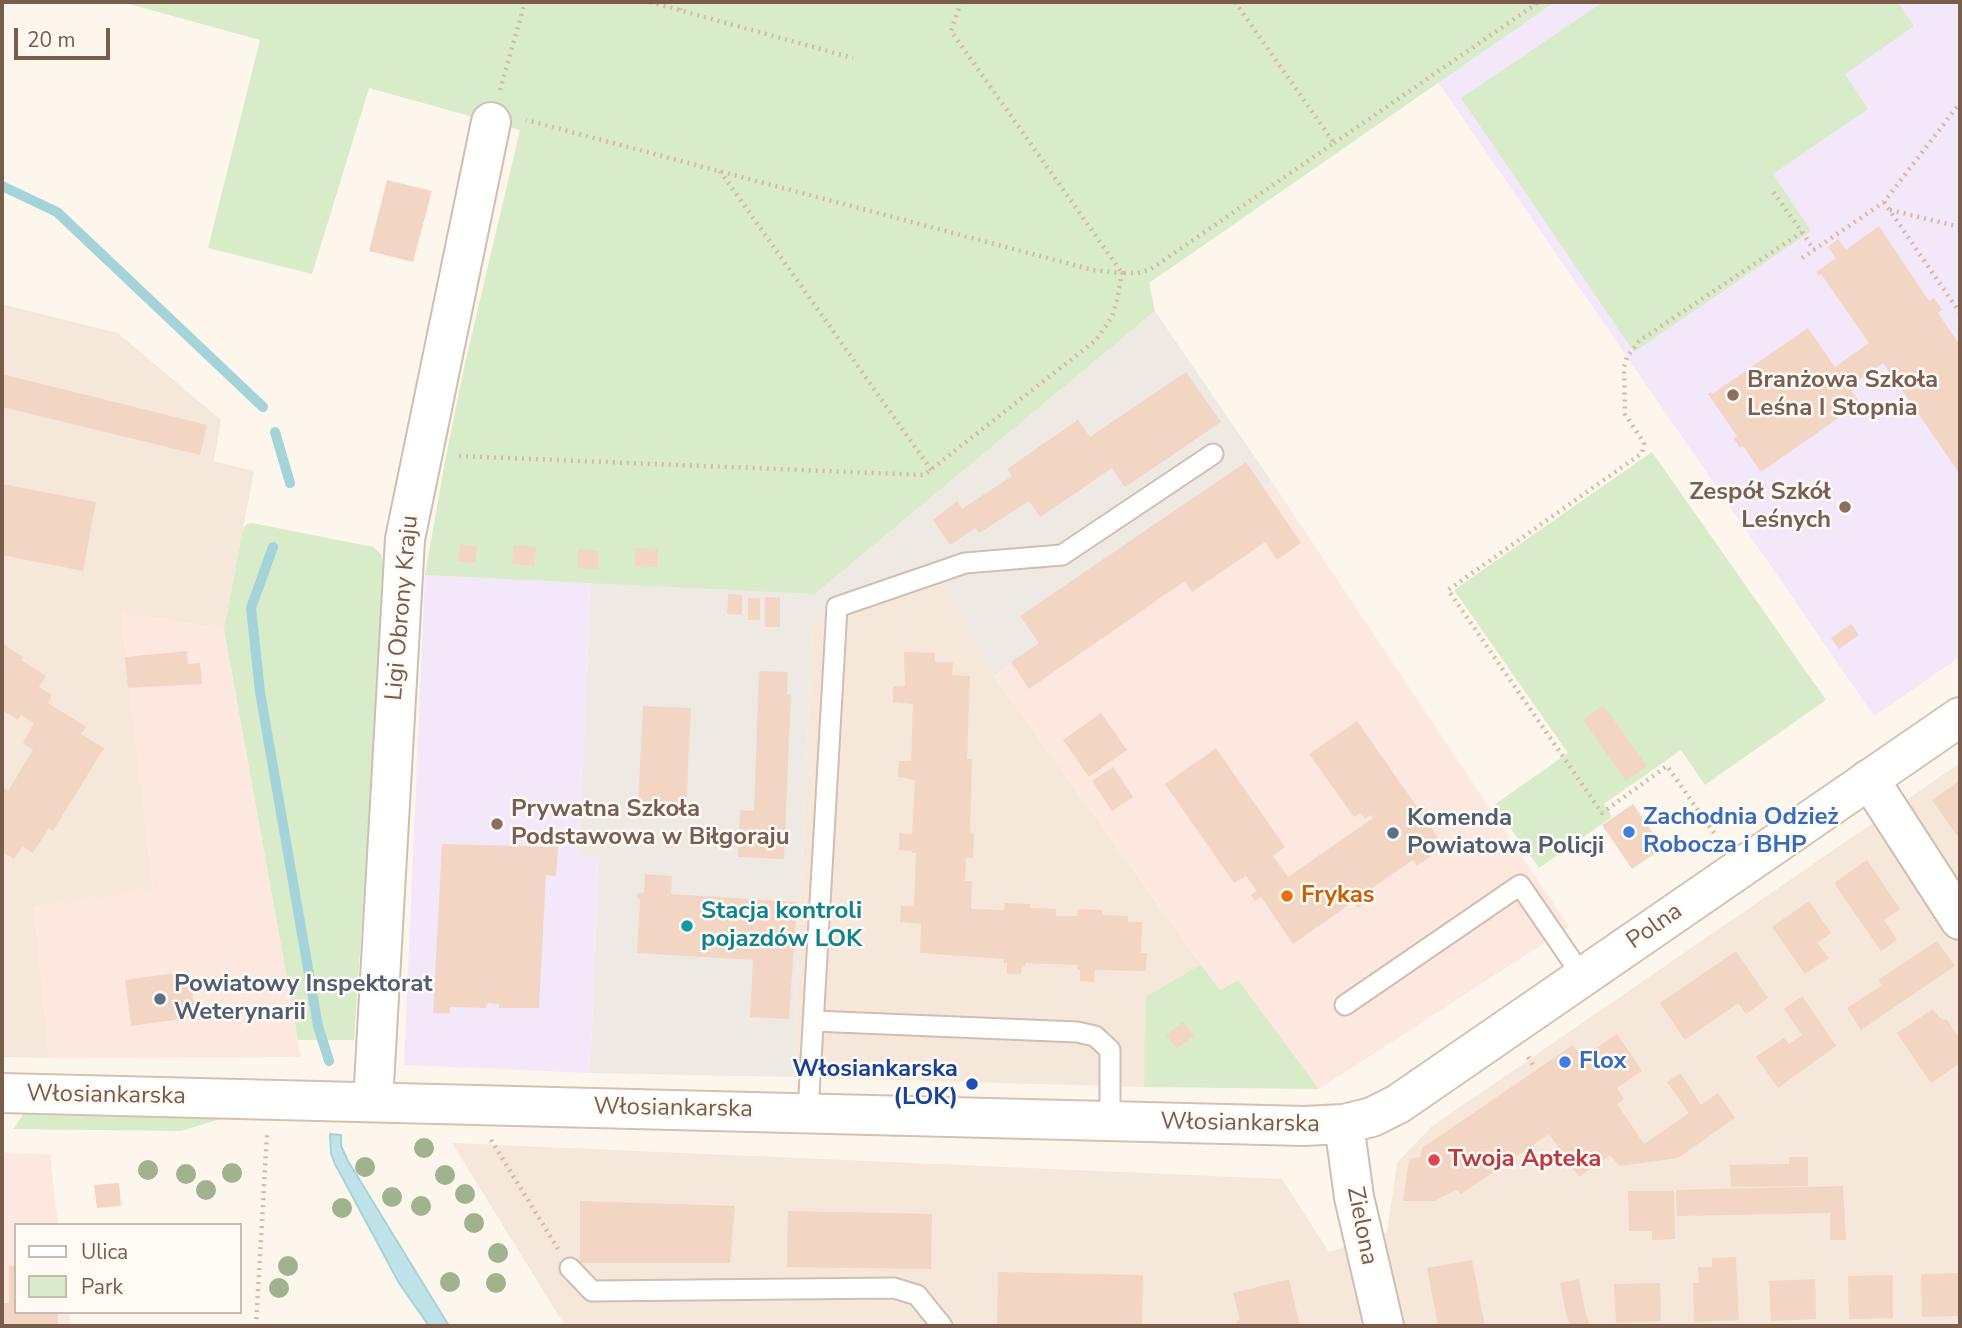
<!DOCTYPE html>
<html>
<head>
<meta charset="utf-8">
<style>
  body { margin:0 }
  #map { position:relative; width:1962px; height:1328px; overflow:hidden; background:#fdf6ec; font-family:"Nunito Sans",sans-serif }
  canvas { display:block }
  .frame { position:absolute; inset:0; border:4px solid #7a5c4d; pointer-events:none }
  .legend { position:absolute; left:14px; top:1223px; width:228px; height:91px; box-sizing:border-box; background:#fffaf3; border:2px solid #cabbb1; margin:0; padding:9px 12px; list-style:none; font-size:21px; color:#7a5c4d }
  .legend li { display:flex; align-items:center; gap:14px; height:35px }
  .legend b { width:35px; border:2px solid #cabbb1 }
  .scale { position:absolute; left:14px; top:28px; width:96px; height:32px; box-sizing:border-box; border:4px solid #7a5c4d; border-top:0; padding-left:9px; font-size:21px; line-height:24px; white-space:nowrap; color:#7a5c4d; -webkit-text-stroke:5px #fffaf3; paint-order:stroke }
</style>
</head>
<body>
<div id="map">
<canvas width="1962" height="1328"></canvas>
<div class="frame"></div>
<ul class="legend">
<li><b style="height:9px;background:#fff"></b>Ulica</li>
<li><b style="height:19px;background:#d8ecc9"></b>Park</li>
</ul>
<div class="scale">20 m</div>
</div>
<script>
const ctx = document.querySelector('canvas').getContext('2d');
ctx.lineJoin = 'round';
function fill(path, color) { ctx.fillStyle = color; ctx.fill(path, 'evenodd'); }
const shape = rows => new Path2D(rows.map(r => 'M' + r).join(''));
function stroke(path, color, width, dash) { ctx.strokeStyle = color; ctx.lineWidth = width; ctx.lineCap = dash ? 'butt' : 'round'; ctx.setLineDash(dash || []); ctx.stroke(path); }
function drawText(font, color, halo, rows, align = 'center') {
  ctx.font = font + ' "Nunito Sans",sans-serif'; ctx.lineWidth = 5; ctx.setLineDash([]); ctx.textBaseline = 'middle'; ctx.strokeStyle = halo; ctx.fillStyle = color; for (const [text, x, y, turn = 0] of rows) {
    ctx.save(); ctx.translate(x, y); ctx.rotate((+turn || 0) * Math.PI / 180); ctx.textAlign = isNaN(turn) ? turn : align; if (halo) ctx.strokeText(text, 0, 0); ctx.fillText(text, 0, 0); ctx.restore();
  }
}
const residential = shape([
  [2,304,118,333,221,420,214,461,254,471,224,629,121,613,153,889,34,908,49,1058,2,1057],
  [944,583,994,676,1201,964,1146,998,1144,1087,793,1077,812,627],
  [1960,763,1960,1326,565,1326,452,1143,1282,1179,1329,1252,1387,1232,1397,1163,1431,1127]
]);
const commercial = shape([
  [1272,482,1569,927,1319,1089,1238,980,1220,990,994,676],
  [121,613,224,629,301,1057,49,1058,34,908,153,888],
  [2,1153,50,1154,58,1225,16,1225,16,1312,69,1312,71,1326,2,1326]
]);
const industrial = shape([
  [1155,311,1272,482,994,676,944,583,812,627,793,1077,590,1073,599,859,579,857,591,582,815,594]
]);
const education = shape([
  [1555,2,1960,2,1960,657,1874,716,1438,82],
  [425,575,591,582,579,857,599,858,590,1073,404,1065]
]);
const green = shape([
  [122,2,1555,2,1149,283,1155,311,815,594,425,575,446,456,464,368,520,130,369,88,312,274,208,248,260,40],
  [1603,2,1898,2,1914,26,1845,74,1868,109,1773,174,1811,231,1634,352,1461,98],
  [1652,452,1826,700,1705,785,1681,750,1604,804,1612,817,1539,868,1494,805,1568,753,1454,590],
  [252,523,373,547,381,554,386,570,354,1040,298,1040,224,629,243,529,247,524],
  [1201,964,1220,990,1238,980,1319,1089,1144,1087,1146,997],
  [24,1112,230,1116,181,1131,14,1129]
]);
const water = shape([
  [330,1134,341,1135,341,1146,348,1161,449,1326,429,1326,399,1283,335,1164,331,1154,330,1134]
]);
const stream = shape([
  [2,186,57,212,263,407],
  [275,432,290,483],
  [273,547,251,608,260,692,318,1026,329,1061]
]);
const building = shape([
  [387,180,432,191,413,262,369,251],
  [1879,226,1929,301,1934,298,1942,310,1938,313,1960,345,1960,474,1883,363,1849,387,1860,403,1761,472,1743,446,1740,448,1734,439,1737,436,1708,394,1711,392,1712,394,1808,328,1835,367,1869,343,1821,274,1819,276,1816,272,1836,258,1828,247,1838,239,1846,250],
  [1186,372,1221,422,1125,487,1112,468,1040,517,1029,501,979,533,975,528,950,545,933,520,957,501,962,509,1012,476,1007,469,1078,420,1090,437],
  [2,374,207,425,200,455,2,407],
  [1246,462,1301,543,1277,560,1265,542,1192,592,1185,581,1029,689,1011,662,1039,643,1020,616],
  [2,484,96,502,83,571,2,555],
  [460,544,477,546,475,563,458,561],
  [514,545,536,547,534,566,512,564],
  [636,548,658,549,658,567,635,566],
  [578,549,598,551,598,569,577,568],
  [728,594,742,595,742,615,727,614],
  [765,597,780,598,780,627,765,627],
  [748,598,760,598,760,620,748,620],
  [1851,624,1859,635,1839,649,1831,638],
  [2,643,23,657,21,660,46,676,39,687,52,695,48,703,86,727,81,734,104,748,53,831,49,828,33,853,22,846,14,859,2,852,2,787,8,791,33,750,23,743,34,723,21,715,18,720,2,710],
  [187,651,188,664,200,663,202,684,128,688,125,657],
  [904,652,935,653,935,662,953,662,952,675,970,676,967,759,972,759,970,832,974,833,973,858,966,858,965,881,972,881,971,909,1004,910,1005,903,1030,904,1030,908,1056,909,1056,916,1077,916,1078,909,1102,910,1102,915,1128,916,1128,922,1142,922,1141,953,1147,953,1146,971,1095,970,1094,982,1080,981,1080,970,1077,970,1077,965,1025,963,1025,966,1022,966,1021,974,1007,974,1007,963,1004,963,1004,959,920,953,921,924,900,922,901,906,914,906,916,853,912,853,912,851,899,850,899,833,912,834,915,780,898,777,899,761,911,761,913,704,893,702,893,686,905,686],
  [759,671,788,672,787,695,791,695,784,859,738,857,740,810,754,811],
  [1603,705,1647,766,1626,781,1583,720],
  [643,706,691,708,686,808,638,806],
  [1101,713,1127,750,1089,777,1063,740],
  [1357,721,1420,811,1425,807,1431,816,1426,820,1444,847,1417,866,1413,860,1368,891,1373,898,1358,908,1353,902,1293,944,1261,897,1255,901,1251,895,1257,891,1246,876,1234,883,1165,784,1216,748,1285,847,1273,856,1288,877,1373,818,1371,815,1365,819,1360,813,1354,817,1309,754],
  [1113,767,1133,797,1112,811,1092,781],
  [1960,780,1960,840,1932,800],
  [1633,804,1663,848,1632,869,1602,825],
  [442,844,558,847,556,876,546,875,539,1008,499,1008,499,1004,487,1003,486,1008,450,1007,450,1013,433,1013],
  [1867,860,1900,909,1884,920,1897,940,1881,951,1834,883],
  [645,874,672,876,671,894,797,902,789,1019,750,1017,753,960,637,953,640,899,637,898,637,894,644,892],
  [1809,901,1831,933,1817,943,1829,958,1805,974,1772,927],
  [1937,941,1955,966,1861,1030,1847,1008,1882,985,1878,980],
  [1736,951,1768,998,1746,1014,1738,1003,1685,1040,1660,1003],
  [189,971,196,1017,131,1026,125,980],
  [1802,996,1836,1046,1778,1088,1756,1057,1784,1038,1789,1044,1802,1035,1784,1009],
  [1933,1009,1940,1018,1947,1020,1960,1040,1960,1063,1931,1083,1897,1033],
  [1183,1022,1194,1036,1177,1048,1166,1035],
  [1617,1034,1642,1071,1617,1088,1624,1099,1617,1104,1644,1144,1689,1113,1667,1082,1680,1073,1701,1105,1718,1093,1735,1118,1678,1158,1619,1166,1610,1155,1579,1177,1549,1134,1461,1194,1457,1190,1434,1201,1403,1201,1409,1159,1420,1157,1422,1148,1573,1045,1582,1058],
  [1789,1157,1808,1157,1808,1186,1731,1187,1730,1165,1789,1164],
  [119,1183,121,1206,97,1208,94,1185],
  [1843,1186,1846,1240,1830,1240,1830,1213,1677,1216,1676,1190],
  [1628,1191,1674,1191,1675,1239,1652,1240,1652,1231,1629,1231],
  [580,1201,735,1206,730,1263,580,1263],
  [788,1211,932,1214,931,1269,787,1267],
  [1736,1257,1739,1320,1694,1322,1693,1283,1699,1283,1698,1267,1712,1267,1712,1258],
  [1472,1260,1485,1326,1438,1326,1427,1268],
  [9,1266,16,1266,16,1312,58,1312,58,1326,2,1326,2,1303,9,1303],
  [998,1272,1143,1275,1142,1326,997,1326],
  [1960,1273,1960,1316,1922,1317,1921,1274],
  [1893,1275,1893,1318,1849,1319,1848,1276],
  [1289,1279,1300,1326,1237,1326,1236,1321,1240,1320,1233,1293],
  [1579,1279,1585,1311,1590,1326,1570,1326,1566,1314,1560,1283],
  [1815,1279,1816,1319,1771,1321,1769,1281],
  [1660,1283,1661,1321,1616,1323,1614,1284]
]);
const path = shape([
  [650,2,853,58],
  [961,2,951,31,1122,273,1138,273,1151,269,1334,143,1235,2],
  [680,10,682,2],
  [500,90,525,2],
  [1334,143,1536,4,1534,2],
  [720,171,932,471],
  [1884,202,1960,313],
  [1890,210,1960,227],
  [1802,232,1814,250],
  [1802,258,1884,202,1960,103],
  [459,456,924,475,1096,340,1112,317,1117,300,1122,273,1093,270,526,120],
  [1714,833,1667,766,1602,813,1448,590,1642,453,1644,443,1625,414,1624,367,1627,357,1639,341,1802,232,1771,189],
  [1528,1057,1535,1068],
  [491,1140,558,1249],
  [256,1326,267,1135]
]);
const lane = shape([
  [1345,1005,1520,885,1583,977],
  [813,1021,1077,1032,1095,1036,1110,1050,1110,1121],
  [808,1112,837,607,965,563,1062,555,1213,454],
  [570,1268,592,1291,894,1288,917,1295,942,1326]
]);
const street = shape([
  [1869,779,1960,920],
  [373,1102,405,539,491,122],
  [1344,1124,1354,1197,1384,1326]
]);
const secondary = shape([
  [2,1093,1304,1126,1344,1124,1372,1117,1398,1104,1960,717]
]);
const trees = [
  [424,1148],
  [365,1167],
  [148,1170],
  [232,1173],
  [186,1174],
  [445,1175],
  [206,1190],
  [465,1194],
  [392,1197],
  [421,1206],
  [342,1208],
  [474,1223],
  [498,1253],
  [288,1266],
  [450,1282],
  [496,1283],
  [279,1288]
];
const markers = [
  [1733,395,7,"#8d6e63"],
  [1845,507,7,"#8d6e63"],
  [497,824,7,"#8d6e63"],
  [1629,832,7,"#3f7fe0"],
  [1393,833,7,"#5c6f8a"],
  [1287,896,7,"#e8710a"],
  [687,926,7,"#0f9aa8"],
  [160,999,7,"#5c6f8a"],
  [1565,1062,7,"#3f7fe0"],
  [972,1084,7,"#1a4fb4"],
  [1434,1160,7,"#e0444e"]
];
const educationNames = [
  ["Branżowa Szkoła",1747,381],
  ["Leśna I Stopnia",1747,409],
  ["Zespół Szkół",1831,493,"right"],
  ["Leśnych",1831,521,"right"],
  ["Prywatna Szkoła",511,810],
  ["Podstawowa w Biłgoraju",511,838]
];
const streetNames = [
  ["Ligi Obrony Kraju",403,608,-85],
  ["Polna",1655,927,-35],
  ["Włosiankarska",106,1096,1],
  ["Włosiankarska",673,1109,1],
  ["Włosiankarska",1240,1124,1],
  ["Zielona",1361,1226,79]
];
const shopNames = [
  ["Zachodnia Odzież",1643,818],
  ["Robocza i BHP",1643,846],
  ["Flox",1579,1062]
];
const serviceNames = [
  ["Komenda",1407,819],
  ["Powiatowa Policji",1407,847],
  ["Powiatowy Inspektorat",174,985],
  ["Weterynarii",174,1013]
];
const foodNames = [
  ["Frykas",1301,896]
];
const cultureNames = [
  ["Stacja kontroli",701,912],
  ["pojazdów LOK",701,940]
];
const transitNames = [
  ["Włosiankarska",958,1070],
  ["(LOK)",958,1098]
];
const healthNames = [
  ["Twoja Apteka",1448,1160]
];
fill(residential, '#f5e8da');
fill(commercial, '#fde8e0');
fill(industrial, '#efe9e4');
fill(education, '#f3e8fa');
fill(green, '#d8ecc9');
fill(water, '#bfe3e8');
stroke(water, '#a5d3da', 2);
stroke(stream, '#a5d3da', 10);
fill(building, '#f3d5c3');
stroke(lane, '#d1beb0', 23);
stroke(street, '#d1beb0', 42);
stroke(secondary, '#d6c0b0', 42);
stroke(path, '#d9b8a5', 4.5, [2, 5]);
stroke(lane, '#fff', 19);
stroke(street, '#fff', 38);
stroke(secondary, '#fff', 38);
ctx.fillStyle = '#a0b28e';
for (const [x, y] of trees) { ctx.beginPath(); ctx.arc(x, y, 10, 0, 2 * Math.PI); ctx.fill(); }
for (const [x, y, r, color] of markers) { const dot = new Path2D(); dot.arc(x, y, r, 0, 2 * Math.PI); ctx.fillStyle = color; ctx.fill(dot); stroke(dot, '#fffaf3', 2.5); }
drawText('bold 24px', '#785e54', '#fffaf3', educationNames, 'left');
drawText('24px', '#7a5c4d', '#fffaf3', streetNames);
drawText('bold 24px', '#366cbe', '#fffaf3', shopNames, 'left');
drawText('bold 24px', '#4e5e75', '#fffaf3', serviceNames, 'left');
drawText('bold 24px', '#c56008', '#fffaf3', foodNames, 'left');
drawText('bold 24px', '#0d838f', '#fffaf3', cultureNames, 'left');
drawText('bold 24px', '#164399', '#fffaf3', transitNames, 'right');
drawText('bold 24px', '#be3a42', '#fffaf3', healthNames, 'left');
</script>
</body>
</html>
